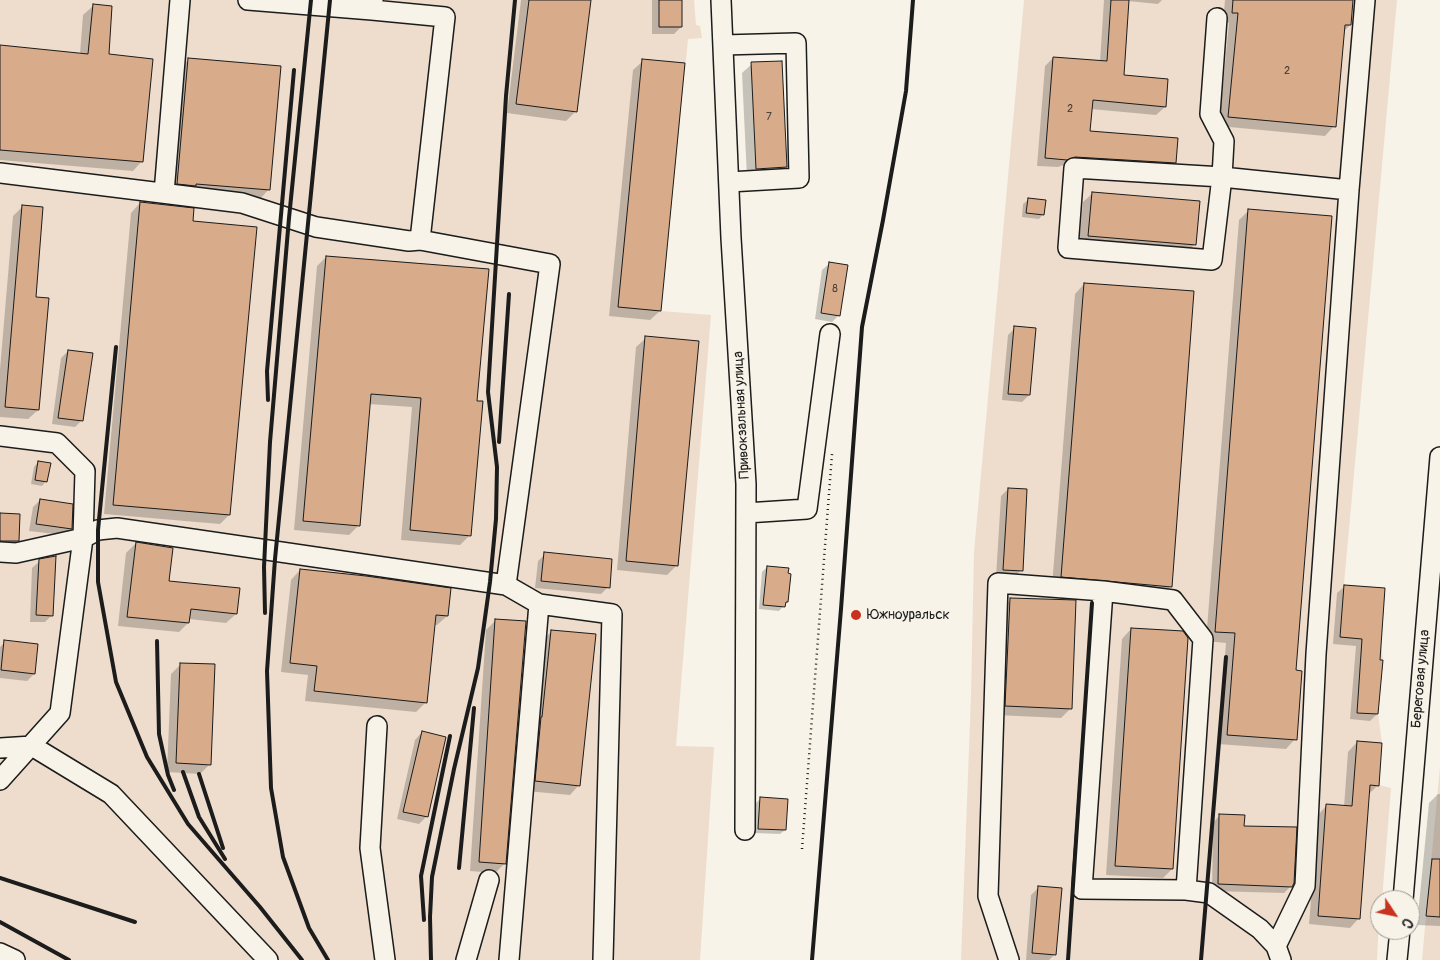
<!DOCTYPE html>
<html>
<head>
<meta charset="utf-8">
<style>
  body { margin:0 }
  #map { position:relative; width:1440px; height:960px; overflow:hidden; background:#f7f3e8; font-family:Pangolin,sans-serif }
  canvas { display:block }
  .north { position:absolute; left:1370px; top:890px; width:50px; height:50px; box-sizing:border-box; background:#f7f3e8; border:1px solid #9f9d96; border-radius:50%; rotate:124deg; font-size:14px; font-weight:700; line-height:20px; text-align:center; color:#1c1c1c }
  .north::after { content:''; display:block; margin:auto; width:18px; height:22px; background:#c8321e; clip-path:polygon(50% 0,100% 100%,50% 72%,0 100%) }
</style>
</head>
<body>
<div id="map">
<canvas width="1440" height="960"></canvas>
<div class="north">С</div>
</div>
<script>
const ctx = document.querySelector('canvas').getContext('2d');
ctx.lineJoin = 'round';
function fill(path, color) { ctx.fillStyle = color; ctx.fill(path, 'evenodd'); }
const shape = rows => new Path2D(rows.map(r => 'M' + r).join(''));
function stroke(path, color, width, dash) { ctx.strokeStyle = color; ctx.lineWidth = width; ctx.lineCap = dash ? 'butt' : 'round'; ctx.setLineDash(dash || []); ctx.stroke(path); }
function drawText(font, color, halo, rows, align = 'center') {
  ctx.font = font + ' Pangolin,sans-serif'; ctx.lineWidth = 4; ctx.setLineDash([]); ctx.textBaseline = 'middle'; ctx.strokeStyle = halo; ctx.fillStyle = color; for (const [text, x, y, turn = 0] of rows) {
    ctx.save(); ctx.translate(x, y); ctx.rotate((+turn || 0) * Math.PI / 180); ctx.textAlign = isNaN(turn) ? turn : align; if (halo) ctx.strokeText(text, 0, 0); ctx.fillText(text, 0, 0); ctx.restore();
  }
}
const built = shape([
  [0,0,694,0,696,25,700,26,702,38,688,39,661,311,711,315,676,746,714,747,700,960,0,960],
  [1024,0,1397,0,1344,584,1385,588,1381,641,1383,660,1378,714,1382,743,1379,785,1391,788,1382,900,1380,900,1377,960,961,960,971,696,974,552],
  [1440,767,1440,960,1422,960,1426,916]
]);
const shadow = shape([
  [521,0,590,0,576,111,566,121,507,113],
  [652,0,681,0,681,27,674,34,652,34],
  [1104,0,1162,0,1158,4,1128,1,1122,76,1165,107,1156,115,1091,109,1089,132,1175,162,1167,171,1066,164,1058,167,1037,166,1045,66,1053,58,1100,62],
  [1225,0,1338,0,1350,25,1344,31,1334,126,1325,136,1219,126,1229,23,1223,22],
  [93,6,142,161,133,171,0,160,0,46,80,54,83,15],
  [188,60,269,189,260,199,188,193,168,193,179,69],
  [643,61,660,311,650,320,609,316,633,70],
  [752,64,786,167,776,176,747,178,742,73],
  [1093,193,1195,244,1185,254,1079,245,1083,202],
  [1028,200,1043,214,1039,219,1022,217,1023,204],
  [140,203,192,222,229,515,220,524,104,514,131,213],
  [23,206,34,298,38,410,28,419,0,417,0,369,13,216],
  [1249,210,1295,671,1295,739,1286,749,1218,744,1226,643,1206,641,1239,220],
  [326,257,476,402,470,535,460,545,401,540,412,407,369,404,359,525,349,535,294,530,317,266],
  [830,263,839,315,832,322,815,319,822,270],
  [1084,284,1170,587,1161,596,1052,586,1075,294],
  [1015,328,1029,395,1022,402,1002,400,1008,335],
  [646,338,677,565,667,575,617,570,636,347],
  [68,351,82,420,75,427,52,424,61,358],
  [38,462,46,481,42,486,31,484,34,467],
  [1008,489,1021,570,1014,577,996,577,1001,496],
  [40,500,71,528,64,535,29,531,33,507],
  [0,515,17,540,13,545,0,545],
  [136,543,168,582,236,614,226,623,189,619,188,623,179,632,118,626,126,553],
  [545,554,608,587,601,594,535,588,538,561],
  [40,561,52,615,45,622,30,622,32,568],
  [767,567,787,602,779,611,759,609,762,572],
  [300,570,447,616,437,625,434,625,426,702,416,712,305,701,308,675,281,672,291,580],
  [1345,586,1378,661,1377,714,1370,721,1350,719,1356,646,1333,644,1337,593],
  [1010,600,1071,708,1061,718,996,715,1001,609],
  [496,620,505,863,495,873,470,871,486,630],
  [1131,629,1172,869,1163,878,1106,875,1122,639],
  [552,631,579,785,570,795,526,791,542,641],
  [5,642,34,674,27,681,0,678,0,647],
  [181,664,210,764,200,774,167,772,171,674],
  [422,732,444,738,426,817,419,824,397,819,415,740],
  [1357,742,1378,785,1368,795,1359,918,1350,928,1309,924,1318,815,1327,805,1344,807,1348,752],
  [1438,794,1440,794,1440,926,1417,925,1429,803],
  [761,798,785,830,780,834,754,833,756,803],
  [1220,815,1243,827,1291,886,1284,893,1212,891,1213,823],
  [1038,888,1055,954,1049,960,1026,960,1031,895]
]);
const building = shape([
  [529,0,591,0,577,112,516,104,529,0],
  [659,0,682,0,682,27,659,27,659,0],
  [1111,0,1129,0,1124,75,1168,79,1166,107,1093,100,1090,131,1178,138,1176,163,1075,157,1067,160,1045,158,1053,57,1107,61,1111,0],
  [1233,0,1353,0,1351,25,1345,25,1336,127,1228,117,1238,13,1232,13,1233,0],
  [93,4,112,6,109,54,153,59,143,162,0,150,0,45,88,54,93,4],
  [188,58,281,66,270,190,196,184,196,186,177,184,188,58],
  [642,59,685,63,661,311,618,307,642,59],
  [782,61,787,167,756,169,751,62,782,61],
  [1092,192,1200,201,1196,245,1088,236,1092,192],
  [1028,198,1046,200,1044,215,1026,213,1028,198],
  [140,202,194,208,193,221,257,227,230,515,113,505,140,202],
  [22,205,43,207,36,297,49,298,39,410,5,407,22,205],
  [1248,209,1332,216,1296,670,1302,671,1297,740,1227,735,1235,633,1215,632,1248,209],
  [326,256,489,269,477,401,483,401,471,536,410,530,421,398,371,394,360,526,303,521,326,256],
  [829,262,848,265,840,316,821,313,829,262],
  [1084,283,1194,291,1172,587,1061,577,1084,283],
  [1014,326,1036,328,1030,395,1008,394,1014,326],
  [645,336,699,341,678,566,626,561,645,336],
  [68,350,93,353,83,421,58,418,68,350],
  [38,461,51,463,47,482,35,480,38,461],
  [1008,488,1027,489,1023,571,1003,570,1008,488],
  [40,499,73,504,72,529,36,524,40,499],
  [0,513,20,514,19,541,0,541,0,513],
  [136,542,173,548,169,581,240,588,237,614,191,609,189,623,127,617,136,542],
  [544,552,612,559,610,588,541,581,544,552],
  [56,556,53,616,36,615,39,559,56,556],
  [767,566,789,568,788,573,791,574,788,602,786,602,785,607,763,605,767,566],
  [300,569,366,576,451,588,448,616,436,615,427,703,314,691,317,666,290,663,300,569],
  [1344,585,1385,588,1380,660,1383,660,1378,714,1357,713,1362,639,1340,637,1344,585],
  [1010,598,1076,600,1072,709,1005,706,1010,598],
  [495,619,526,621,506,864,479,862,495,619],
  [1131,628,1183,631,1188,638,1173,869,1115,866,1131,628],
  [551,630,596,634,580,786,535,781,541,717,542,717,551,630],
  [4,640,38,644,35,674,1,670,4,640],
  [180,663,215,664,211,765,176,763,180,663],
  [422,731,446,737,428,817,403,812,422,731],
  [1357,741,1382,743,1379,786,1370,785,1360,919,1318,916,1326,804,1352,806,1357,741],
  [760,797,788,799,786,830,758,829,760,797],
  [1219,814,1245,815,1244,826,1297,827,1294,883,1292,887,1218,884,1219,814],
  [1432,859,1440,859,1440,917,1426,916,1432,859],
  [1038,886,1062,888,1056,955,1032,953,1038,886]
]);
const path = shape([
  [802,849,832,454]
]);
const minor = shape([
  [248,0,372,10],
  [373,0,372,10,445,17,420,240,550,264,506,585,539,604,612,614,603,960],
  [721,0,731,238,746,484,745,830],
  [1217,18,1210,114,1224,141,1222,177,1212,260,1068,248,1074,168,1222,177,1349,190,1316,654,1305,886,1276,946],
  [723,45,796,43,799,178,729,182],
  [0,173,242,203,316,227,409,241,420,240],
  [1349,190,1365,0],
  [164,193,180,0],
  [0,436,57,443,85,471,83,538,60,713,0,780],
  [746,513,807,509,830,334],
  [0,552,16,553,83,538,98,530,117,528,506,585],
  [1103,591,1082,889,1186,890,1209,893,1260,929,1276,946,1281,960],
  [377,726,370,848,385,960],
  [0,748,32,746,111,794,268,960],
  [1403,900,1440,457],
  [0,953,15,960],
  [466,960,489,880],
  [509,960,539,604],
  [1009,960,988,896,998,583,1103,591,1173,600,1203,639,1186,890],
  [1397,960,1400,930]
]);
const rail = shape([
  [116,347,98,530,98,582,116,682,147,757,188,824,260,907,302,960],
  [268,400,267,371,294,70],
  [499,442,509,294],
  [265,613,264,567,270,442,289,218,311,0],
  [157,641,159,734,168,775,174,790],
  [183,772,199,817,225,859],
  [199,774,223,848],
  [459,868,474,708],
  [0,878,135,922],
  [424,920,421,876,450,736],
  [0,922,69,960],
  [328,960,309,928,283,857,271,788,267,671,275,559,330,0],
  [431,960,430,917,432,877,454,769,478,668,490,582,496,519,497,467,488,392,506,96,515,0],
  [812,960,841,609,862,327,883,220,906,91,913,0],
  [1068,960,1092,603],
  [1201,960,1226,657]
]);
const markers = [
  [856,615,6,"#c8321e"]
];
const numberNames = [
  ["2",1287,71],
  ["2",1070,109],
  ["7",769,117],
  ["8",835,289]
];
const streetNames = [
  ["Привокзальная улица",742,415,-93],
  ["Береговая улица",1421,679,-85]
];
const poiNames = [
  ["Южноуральск",867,615]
];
fill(built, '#edc');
fill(shadow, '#0003');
fill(building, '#d8ab8a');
stroke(building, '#1c1c1c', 1);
stroke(minor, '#1c1c1c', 22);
stroke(path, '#1c1c1c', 2.5, [1, 4]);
stroke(minor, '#f7f3e8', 19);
stroke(rail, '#1c1c1c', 4);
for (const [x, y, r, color] of markers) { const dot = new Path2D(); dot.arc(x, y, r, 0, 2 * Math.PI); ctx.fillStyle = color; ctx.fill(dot); stroke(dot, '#f7f3e8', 2); }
drawText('11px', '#4b4038', null, numberNames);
drawText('14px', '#1c1c1c', '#f7f3e8', streetNames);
drawText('14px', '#1c1c1c', '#f7f3e8', poiNames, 'left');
</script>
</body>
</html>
